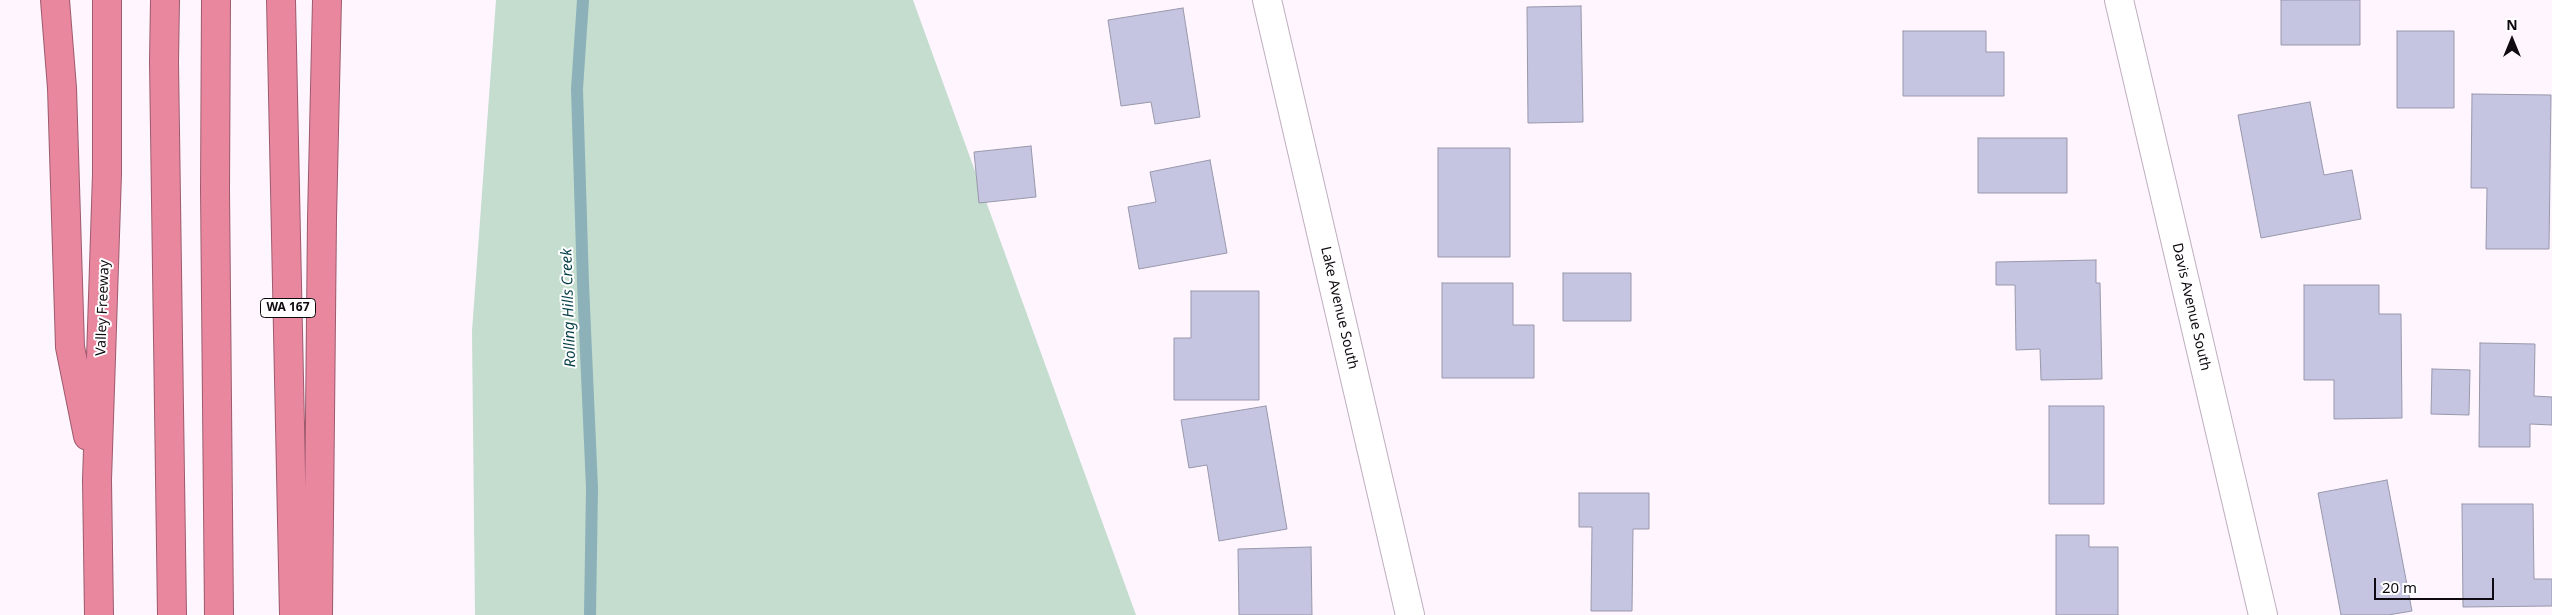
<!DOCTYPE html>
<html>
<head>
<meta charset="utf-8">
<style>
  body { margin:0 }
  #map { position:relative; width:2552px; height:615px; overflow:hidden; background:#fef5ff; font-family:"Noto Sans",sans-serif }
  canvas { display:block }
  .north { position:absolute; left:2487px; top:15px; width:50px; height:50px; -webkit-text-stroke:4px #fff; paint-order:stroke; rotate:0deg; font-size:14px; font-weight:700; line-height:20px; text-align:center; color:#0f0a0f }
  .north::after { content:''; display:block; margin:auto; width:18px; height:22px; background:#0f0a0f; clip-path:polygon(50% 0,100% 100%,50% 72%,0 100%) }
  .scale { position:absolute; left:2374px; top:578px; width:120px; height:22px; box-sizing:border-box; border:2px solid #0f0a0f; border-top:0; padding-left:6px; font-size:15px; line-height:18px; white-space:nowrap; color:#0f0a0f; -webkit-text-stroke:4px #fff; paint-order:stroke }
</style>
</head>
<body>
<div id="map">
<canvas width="2552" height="615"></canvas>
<div class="north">N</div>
<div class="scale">20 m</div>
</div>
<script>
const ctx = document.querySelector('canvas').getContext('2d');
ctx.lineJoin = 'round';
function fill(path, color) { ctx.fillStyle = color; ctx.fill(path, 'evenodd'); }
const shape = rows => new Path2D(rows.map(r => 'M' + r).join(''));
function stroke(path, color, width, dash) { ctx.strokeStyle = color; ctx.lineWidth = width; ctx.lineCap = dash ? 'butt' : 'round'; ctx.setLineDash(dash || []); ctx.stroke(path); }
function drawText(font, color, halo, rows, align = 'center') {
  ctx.font = font + ' "Noto Sans",sans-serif'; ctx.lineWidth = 4; ctx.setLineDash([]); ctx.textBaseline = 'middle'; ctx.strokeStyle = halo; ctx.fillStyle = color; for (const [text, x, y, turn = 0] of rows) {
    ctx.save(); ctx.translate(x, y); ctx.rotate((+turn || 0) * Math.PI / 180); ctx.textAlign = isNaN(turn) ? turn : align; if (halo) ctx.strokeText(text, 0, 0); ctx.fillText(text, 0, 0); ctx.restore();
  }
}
const green = shape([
  [496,0,913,0,1136,615,475,615,472,331]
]);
const stream = shape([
  [583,0,577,89,583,284,592,488,590,615]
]);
const building = shape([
  [2281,0,2360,0,2360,45,2281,45,2281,0],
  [1581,6,1583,122,1528,123,1527,7,1581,6],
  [1183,8,1200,117,1155,124,1151,102,1121,106,1108,20,1183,8],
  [1903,31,1986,31,1986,52,2004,52,2004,96,1903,96,1903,31],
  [2397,31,2454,31,2454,108,2397,108,2397,31],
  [2472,94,2551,95,2549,249,2486,249,2487,188,2471,188,2472,94],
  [2310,102,2324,175,2352,170,2361,219,2261,238,2238,115,2310,102],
  [1978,138,2067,138,2067,193,1978,193,1978,138],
  [1031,146,1036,197,979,203,974,152,1031,146],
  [1438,148,1510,148,1510,257,1438,257,1438,148],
  [1210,160,1227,253,1139,269,1128,207,1156,202,1150,172,1210,160],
  [2096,260,2096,283,2100,283,2102,379,2041,380,2040,349,2016,350,2015,285,1996,285,1996,262,2096,260],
  [1563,273,1631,273,1631,321,1563,321,1563,273],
  [1442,283,1513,283,1513,325,1534,325,1534,378,1442,378,1442,283],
  [2304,285,2379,285,2379,314,2401,314,2402,418,2334,419,2334,380,2304,380,2304,285],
  [1191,291,1259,291,1259,400,1174,400,1174,338,1191,338,1191,291],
  [2480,343,2535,344,2534,396,2552,397,2552,425,2530,424,2530,447,2479,447,2480,343],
  [2432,369,2470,370,2469,415,2431,414,2432,369],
  [1266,406,1287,529,1219,541,1207,465,1189,468,1181,420,1266,406],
  [2049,406,2104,406,2104,504,2049,504,2049,406],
  [2387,480,2412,611,2388,615,2341,615,2318,493,2387,480],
  [1579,493,1649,493,1649,529,1633,529,1632,611,1591,611,1592,527,1579,527,1579,493],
  [2462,504,2533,504,2534,579,2552,579,2552,606,2463,607,2462,504],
  [2056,535,2089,535,2089,547,2118,547,2118,615,2056,615,2056,535],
  [1311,547,1312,615,1239,615,1238,549,1311,547]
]);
const minor = shape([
  [1267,0,1410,615],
  [2119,0,2263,615]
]);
const highway = shape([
  [55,0,62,88,70,347,88,436],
  [165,0,164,62,172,615],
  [216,0,215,190,219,615],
  [281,0,294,615],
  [99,615,97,480,107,174,107,0],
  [318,615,322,219,327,0]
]);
const shields = [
  [288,308,55]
];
const shieldNames = [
  ["WA 167",288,308]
];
const streetNames = [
  ["Davis Avenue South",2191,307,77],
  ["Valley Freeway",103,308,-88],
  ["Lake Avenue South",1339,308,77]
];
const waterNames = [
  ["Rolling Hills Creek",569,308,-92]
];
fill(green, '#c4ddcf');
stroke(stream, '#8db1b9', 12);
fill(building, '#c5c4e1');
stroke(building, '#9998ab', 1);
stroke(minor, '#beaebf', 30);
stroke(highway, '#9d5b6d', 30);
stroke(minor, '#fff', 28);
stroke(highway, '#e9879f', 28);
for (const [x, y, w] of shields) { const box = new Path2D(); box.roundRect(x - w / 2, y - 9.5, w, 19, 4); ctx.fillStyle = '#fff'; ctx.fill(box); stroke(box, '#0f0a0f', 1); }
drawText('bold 12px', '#0f0a0f', null, shieldNames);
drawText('14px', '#0f0a0f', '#fff', streetNames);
drawText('italic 15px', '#073f49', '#fff', waterNames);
</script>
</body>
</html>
